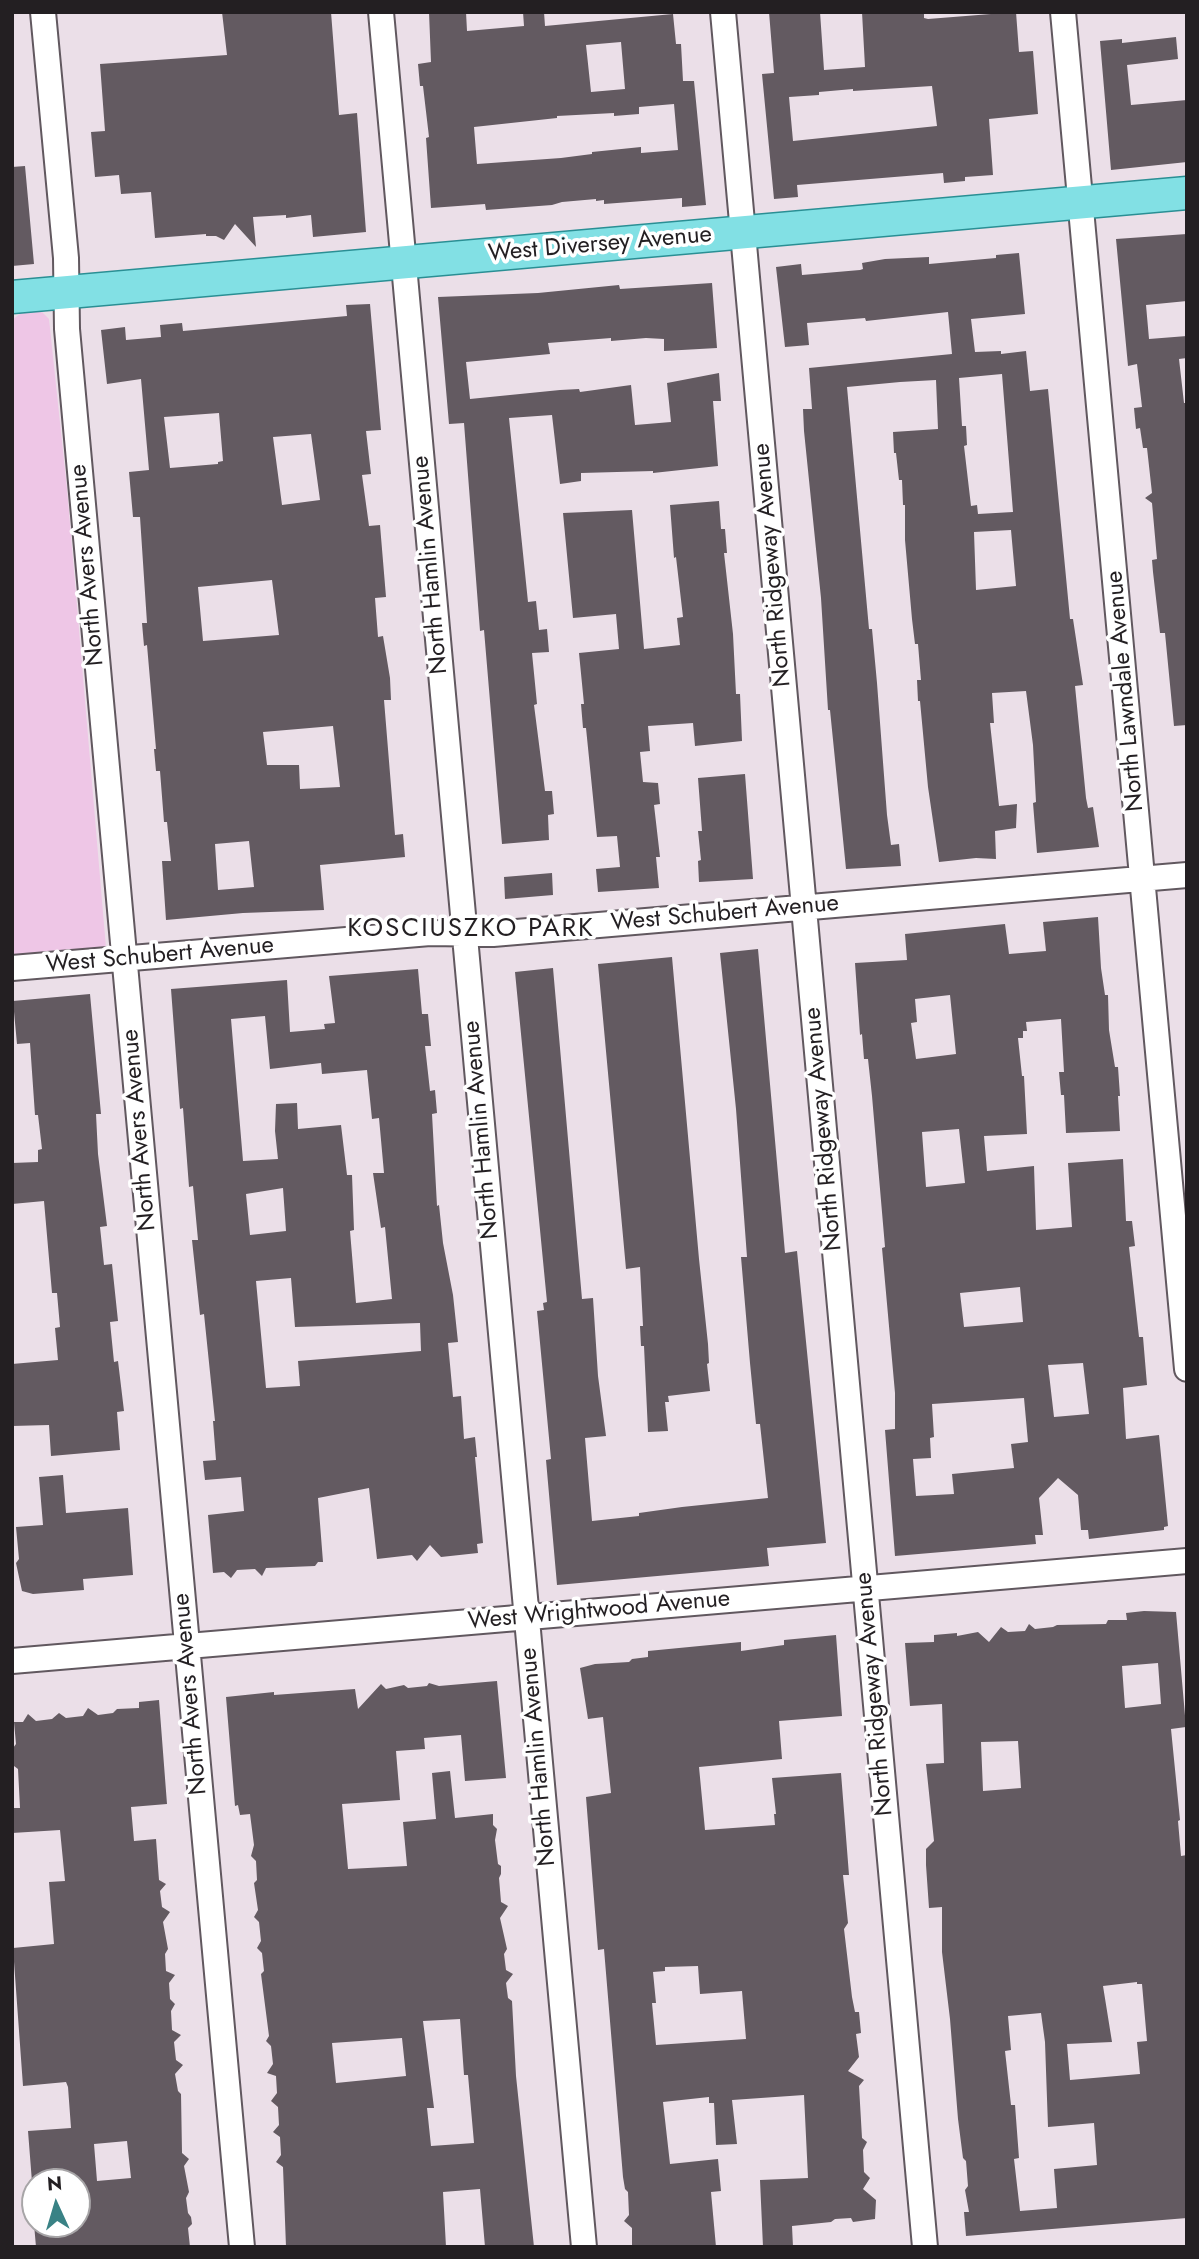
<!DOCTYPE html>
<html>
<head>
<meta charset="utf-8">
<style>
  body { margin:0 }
  #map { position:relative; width:1199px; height:2259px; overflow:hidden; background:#ebdfe8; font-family:Jost,sans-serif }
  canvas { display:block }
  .frame { position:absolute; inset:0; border:14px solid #231f22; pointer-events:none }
  .north { position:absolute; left:21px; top:2168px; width:70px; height:70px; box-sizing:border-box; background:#fff; border:2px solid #a7a5a7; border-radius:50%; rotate:356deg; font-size:19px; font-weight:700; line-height:28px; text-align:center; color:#231f22 }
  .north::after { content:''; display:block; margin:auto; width:24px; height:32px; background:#398285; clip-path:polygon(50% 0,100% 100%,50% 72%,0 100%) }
</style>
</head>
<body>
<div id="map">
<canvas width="1199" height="2259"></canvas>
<div class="frame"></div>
<div class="north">N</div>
</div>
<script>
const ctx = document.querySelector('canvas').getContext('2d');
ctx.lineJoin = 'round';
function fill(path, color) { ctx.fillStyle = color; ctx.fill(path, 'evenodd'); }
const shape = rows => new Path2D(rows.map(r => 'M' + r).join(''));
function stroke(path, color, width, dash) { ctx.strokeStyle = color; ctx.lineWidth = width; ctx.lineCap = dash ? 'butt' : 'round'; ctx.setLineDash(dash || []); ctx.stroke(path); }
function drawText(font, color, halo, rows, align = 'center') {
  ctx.font = font + ' Jost,sans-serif'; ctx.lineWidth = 7; ctx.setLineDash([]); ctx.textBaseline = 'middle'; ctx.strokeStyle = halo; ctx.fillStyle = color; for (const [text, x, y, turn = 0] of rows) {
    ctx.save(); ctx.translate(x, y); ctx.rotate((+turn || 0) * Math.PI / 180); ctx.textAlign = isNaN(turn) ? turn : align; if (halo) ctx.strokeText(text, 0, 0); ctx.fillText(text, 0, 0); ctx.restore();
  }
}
const green = shape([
  [41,311,49,319,67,489,106,948,12,956,12,320,21,313]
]);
const building = shape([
  [222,12,331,12,339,115,357,113,366,232,313,237,311,215,286,218,286,215,253,217,256,247,235,224,224,240,216,236,206,236,206,234,155,238,151,192,121,194,119,175,95,177,91,132,105,131,100,64,227,55],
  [429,12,466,12,467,31,524,26,523,12,544,12,545,26,673,14,676,44,681,44,683,81,694,81,706,205,682,207,682,198,604,204,604,200,596,201,596,199,562,202,552,205,486,210,485,204,431,208,426,138,429,137,423,86,420,86,418,64,431,62],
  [621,42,625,89,591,92,586,45],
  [674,104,678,150,641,153,641,147,592,152,592,154,561,158,477,164,474,127,557,118,557,116,614,113,614,116,639,114,639,107],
  [769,12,820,12,824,70,865,67,862,12,924,12,924,18,928,19,1016,12,1019,52,1033,51,1038,114,989,119,993,175,965,177,965,181,944,183,943,173,797,185,798,197,774,199,762,74,774,73],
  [932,86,937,126,793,141,789,97,819,95,819,92,853,89,853,91],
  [1176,37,1178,59,1127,65,1131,105,1187,100,1187,162,1111,170,1100,41,1122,39,1122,43],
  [25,166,34,264,12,266,12,167],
  [1187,234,1187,301,1146,305,1149,339,1187,336,1187,358,1179,359,1184,403,1187,403,1187,725,1174,726,1165,633,1160,633,1153,572,1152,560,1157,559,1152,503,1145,498,1152,493,1147,448,1143,448,1140,428,1136,429,1134,408,1142,407,1137,364,1128,366,1116,239],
  [1019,253,1025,314,971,319,975,352,1001,351,1001,354,1026,351,1030,391,1048,389,1070,619,1073,619,1083,685,1075,686,1086,798,1088,808,1093,807,1099,847,1037,853,1033,803,1036,802,1033,745,1026,691,992,693,994,723,990,723,999,806,1017,804,1016,828,995,831,996,859,976,858,939,862,928,787,920,701,918,701,917,680,921,680,918,644,915,644,912,619,905,540,905,505,903,505,902,480,899,480,896,453,894,453,893,432,938,429,936,380,900,382,847,387,869,629,872,629,877,683,887,815,891,845,899,844,901,866,846,869,830,710,828,710,821,598,804,431,803,409,812,409,809,368,952,354,948,312,866,321,865,318,807,323,809,345,785,347,776,267,801,264,802,275,860,270,863,269,862,263,885,259,929,257,929,264,996,258,996,255],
  [1002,374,1013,512,978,514,977,505,971,506,964,446,967,445,966,426,962,426,959,378],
  [1011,530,1016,586,976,590,974,532],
  [712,283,717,348,664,351,664,339,646,338,611,341,611,338,548,343,550,354,466,362,470,399,560,390,579,389,580,392,631,385,635,425,671,422,667,383,719,373,721,401,713,401,718,466,653,473,653,471,581,473,581,481,560,484,552,415,509,418,528,602,536,601,539,630,547,629,549,652,532,653,537,704,534,705,545,791,552,791,554,814,548,815,549,840,502,844,484,630,480,631,464,423,449,424,438,297,538,293,619,285,620,289],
  [370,304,381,430,366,431,371,474,362,475,369,526,380,525,386,597,375,598,378,637,383,636,390,678,391,700,384,700,395,835,403,834,405,857,320,865,324,910,243,913,166,920,162,861,171,861,167,822,164,822,160,771,156,771,154,749,156,749,147,645,144,646,142,623,147,623,140,517,133,517,129,472,149,470,141,379,107,384,101,330,125,327,126,340,161,337,160,325,182,323,183,331,347,316,346,305],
  [219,413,223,461,218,462,218,464,170,468,164,417],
  [311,434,320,500,282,505,273,437],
  [272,580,279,635,203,641,198,587],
  [333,726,340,787,300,789,299,765,267,765,263,732],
  [249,841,254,887,218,890,215,844],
  [719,501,721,529,725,529,727,553,724,553,733,634,736,694,740,694,742,741,695,746,693,723,648,726,650,751,640,752,643,782,658,783,660,804,654,805,660,857,656,857,659,888,598,892,596,869,620,867,617,836,597,837,586,728,583,728,581,704,584,704,579,653,619,649,616,614,573,618,563,513,632,510,644,649,680,645,677,618,683,617,676,557,674,558,670,505],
  [745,774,753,879,699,882,698,861,701,860,698,831,702,831,698,778],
  [552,873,553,895,505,899,504,877],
  [1098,917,1101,968,1105,995,1108,995,1109,1030,1115,1067,1118,1067,1120,1096,1118,1096,1120,1131,1066,1133,1064,1095,1061,1095,1059,1072,1064,1072,1061,1019,1026,1022,1027,1031,1023,1031,1023,1038,1018,1038,1022,1076,1024,1076,1027,1134,984,1136,987,1171,1034,1166,1036,1230,1072,1227,1068,1163,1123,1159,1126,1221,1132,1221,1135,1246,1129,1247,1139,1337,1143,1337,1147,1385,1123,1388,1126,1439,1159,1435,1168,1526,1164,1527,1164,1530,1089,1539,1088,1530,1081,1530,1078,1495,1058,1478,1039,1498,1043,1535,1035,1535,1036,1544,895,1556,885,1430,895,1429,895,1393,882,1248,885,1247,872,1096,868,1059,864,1059,862,1034,860,1035,855,963,907,960,905,934,1005,924,1009,954,1046,951,1043,922],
  [950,995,956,1054,916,1059,911,1023,917,1022,915,999],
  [959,1129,965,1183,926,1187,922,1132],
  [1020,1287,1023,1322,964,1327,960,1293],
  [1083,1363,1089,1414,1054,1417,1048,1365],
  [1024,1398,1028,1442,1011,1444,1014,1468,952,1474,954,1494,916,1496,913,1459,931,1458,930,1438,934,1437,932,1404],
  [758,949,785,1253,797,1251,826,1543,767,1548,769,1566,557,1585,546,1460,551,1459,537,1311,544,1310,543,1303,547,1302,515,972,553,968,582,1299,593,1298,598,1376,606,1436,585,1438,592,1521,639,1516,639,1513,682,1507,768,1498,760,1424,756,1424,750,1363,741,1257,747,1257,736,1109,720,953],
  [672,957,699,1259,708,1344,709,1363,707,1364,710,1391,668,1396,669,1402,665,1402,668,1431,648,1432,644,1346,641,1346,640,1326,643,1326,640,1267,626,1269,598,964],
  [418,969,422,1014,428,1014,431,1046,425,1046,430,1091,435,1090,437,1113,432,1114,437,1206,439,1205,443,1243,453,1295,458,1342,448,1343,453,1397,461,1396,464,1439,475,1437,477,1457,475,1457,483,1543,477,1544,478,1553,441,1557,430,1545,417,1561,412,1555,377,1559,369,1488,318,1498,323,1562,318,1562,315,1566,266,1568,262,1576,255,1569,237,1570,231,1578,224,1572,213,1573,208,1515,244,1511,241,1477,205,1480,203,1461,216,1460,213,1421,215,1421,204,1314,200,1315,192,1240,198,1240,193,1186,189,1187,183,1108,180,1109,171,989,287,980,290,1032,325,1029,324,1024,335,1023,329,976],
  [265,1016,270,1069,321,1063,322,1074,367,1070,372,1119,379,1118,384,1173,373,1173,381,1228,385,1227,392,1299,356,1303,350,1231,354,1230,352,1175,347,1175,341,1125,298,1129,297,1103,276,1104,275,1131,278,1159,243,1161,231,1019],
  [283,1188,286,1231,250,1235,246,1194],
  [291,1278,295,1327,420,1323,421,1351,298,1361,300,1386,266,1388,256,1281],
  [90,994,101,1114,96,1114,98,1154,107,1226,100,1227,104,1265,112,1264,118,1321,110,1322,114,1362,118,1361,124,1411,117,1412,120,1450,51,1456,49,1425,12,1426,12,1364,58,1360,55,1328,60,1327,57,1293,52,1293,44,1201,12,1204,12,1163,38,1162,38,1150,42,1149,38,1115,35,1115,30,1043,17,1044,13,1001],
  [63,1475,66,1513,128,1508,133,1575,83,1579,84,1590,33,1594,22,1591,16,1563,19,1559,16,1527,43,1525,39,1477],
  [1144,1611,1176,1612,1186,1727,1171,1729,1180,1820,1178,1821,1181,1856,1187,1855,1187,2218,966,2236,964,2212,969,2212,965,2190,968,2186,966,2161,963,2158,958,2119,950,2019,942,1952,942,1907,929,1908,926,1865,926,1849,934,1841,926,1764,944,1763,942,1704,910,1706,905,1643,934,1642,934,1635,957,1633,957,1636,978,1632,989,1642,1001,1627,1008,1632,1025,1631,1029,1624,1035,1629,1053,1627,1057,1625,1106,1624,1108,1620,1127,1620,1126,1613],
  [1158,1663,1161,1704,1125,1708,1122,1666],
  [1018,1741,1021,1788,983,1791,981,1742],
  [1137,1982,1137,1984,1142,1984,1147,2041,1137,2042,1140,2074,1070,2080,1067,2044,1112,2042,1103,1986],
  [1041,2013,1045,2042,1048,2127,1094,2123,1097,2165,1054,2169,1057,2208,1020,2211,1014,2159,1019,2158,1015,2105,1011,2105,1005,2051,1011,2050,1008,2016],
  [836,1635,842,1716,779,1721,782,1759,699,1767,705,1830,775,1825,774,1814,776,1814,772,1778,841,1773,849,1875,843,1875,848,1923,844,1929,852,1997,855,2012,859,2012,861,2033,856,2034,859,2057,848,2071,864,2080,859,2086,862,2138,867,2142,863,2150,864,2172,870,2178,863,2189,876,2200,875,2219,853,2222,851,2218,835,2219,831,2222,792,2226,793,2247,763,2247,760,2180,808,2178,804,2095,732,2100,737,2144,716,2145,714,2103,709,2103,709,2097,663,2102,670,2164,718,2159,721,2191,711,2192,716,2247,632,2247,632,2228,624,2221,629,2215,628,2192,625,2189,623,2177,604,1949,598,1950,586,1797,611,1793,603,1717,588,1719,580,1668,595,1664,629,1662,632,1659,648,1657,648,1651,741,1642,741,1651,784,1645,784,1640],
  [698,1966,700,1994,742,1991,746,2039,656,2045,652,2003,656,2003,653,1972,665,1971,665,1967],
  [497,1681,506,1778,465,1781,461,1735,424,1738,425,1749,396,1751,400,1800,342,1804,348,1869,407,1866,403,1822,436,1819,432,1773,450,1771,455,1818,493,1814,493,1825,497,1829,495,1840,498,1864,501,1866,501,1874,499,1878,501,1902,508,1906,500,1918,507,1949,504,1954,506,1970,513,1974,506,1983,508,1998,512,2001,516,2076,534,2247,485,2247,480,2189,443,2192,446,2247,286,2247,283,2167,276,2162,281,2155,280,2137,273,2132,279,2125,278,2107,271,2101,277,2093,276,2076,267,2073,273,2064,271,2046,266,2041,269,2036,261,1974,264,1971,262,1953,257,1948,261,1941,259,1922,254,1917,258,1910,254,1883,257,1880,256,1861,251,1856,254,1845,250,1814,240,1815,238,1805,235,1806,226,1697,274,1692,274,1695,355,1689,358,1709,381,1684,386,1689,404,1685,408,1688,427,1686,429,1683,439,1686],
  [460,2019,464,2075,468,2075,474,2143,431,2146,427,2108,434,2108,423,2021],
  [402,2038,406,2076,336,2083,332,2043],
  [159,1700,167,1804,131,1807,134,1841,156,1839,159,1880,166,1884,160,1891,162,1907,170,1912,163,1922,168,1949,165,1954,166,1971,175,1975,169,1983,170,1999,175,2004,171,2011,172,2030,181,2035,174,2042,176,2060,183,2065,175,2074,178,2091,181,2094,182,2153,189,2159,184,2166,189,2192,186,2198,188,2213,191,2217,192,2224,188,2228,190,2247,36,2247,34,2224,77,2224,77,2179,32,2182,28,2131,71,2128,68,2087,66,2082,23,2086,13,1948,54,1944,49,1882,65,1881,60,1830,12,1833,12,1808,20,1808,18,1769,14,1766,13,1748,16,1744,14,1722,23,1722,28,1714,36,1721,52,1719,59,1713,66,1718,83,1716,88,1708,98,1715,113,1713,117,1709,139,1708,139,1702],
  [127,2141,131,2178,97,2181,94,2144]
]);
const minor = shape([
  [43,12,66,258,67,329,242,2247],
  [381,12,584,2247],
  [723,12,925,2247],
  [1063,12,1187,1369],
  [12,968,430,933,493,934,1187,875],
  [12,1661,1187,1561]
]);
const major = shape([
  [12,297,1187,193]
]);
const streetNames = [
  ["West Diversey Avenue",600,245,-5],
  ["North Avers Avenue",88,565,-95],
  ["North Hamlin Avenue",431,565,-95],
  ["North Ridgeway Avenue",773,565,-95],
  ["North Lawndale Avenue",1126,691,-95],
  ["West Schubert Avenue",725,914,-5],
  ["West Schubert Avenue",160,956,-5],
  ["North Ridgeway Avenue",824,1129,-95],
  ["North Avers Avenue",140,1130,-95],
  ["North Hamlin Avenue",482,1130,-95],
  ["West Wrightwood Avenue",599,1611,-5],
  ["North Avers Avenue",191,1694,-95],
  ["North Ridgeway Avenue",875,1694,-95],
  ["North Hamlin Avenue",539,1757,-95]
];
const neighbourhoodNames = [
  ["KOSCIUSZKO PARK",471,930]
];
fill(green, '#eec6e6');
fill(building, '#635a61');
stroke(minor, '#61585f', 28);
stroke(major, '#2a8f94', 35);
stroke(minor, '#fff', 24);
stroke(major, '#82e0e4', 32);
drawText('24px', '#231f22', '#fff', streetNames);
ctx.letterSpacing = '2px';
drawText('26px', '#231f22', '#fff', neighbourhoodNames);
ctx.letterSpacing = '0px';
</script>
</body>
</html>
